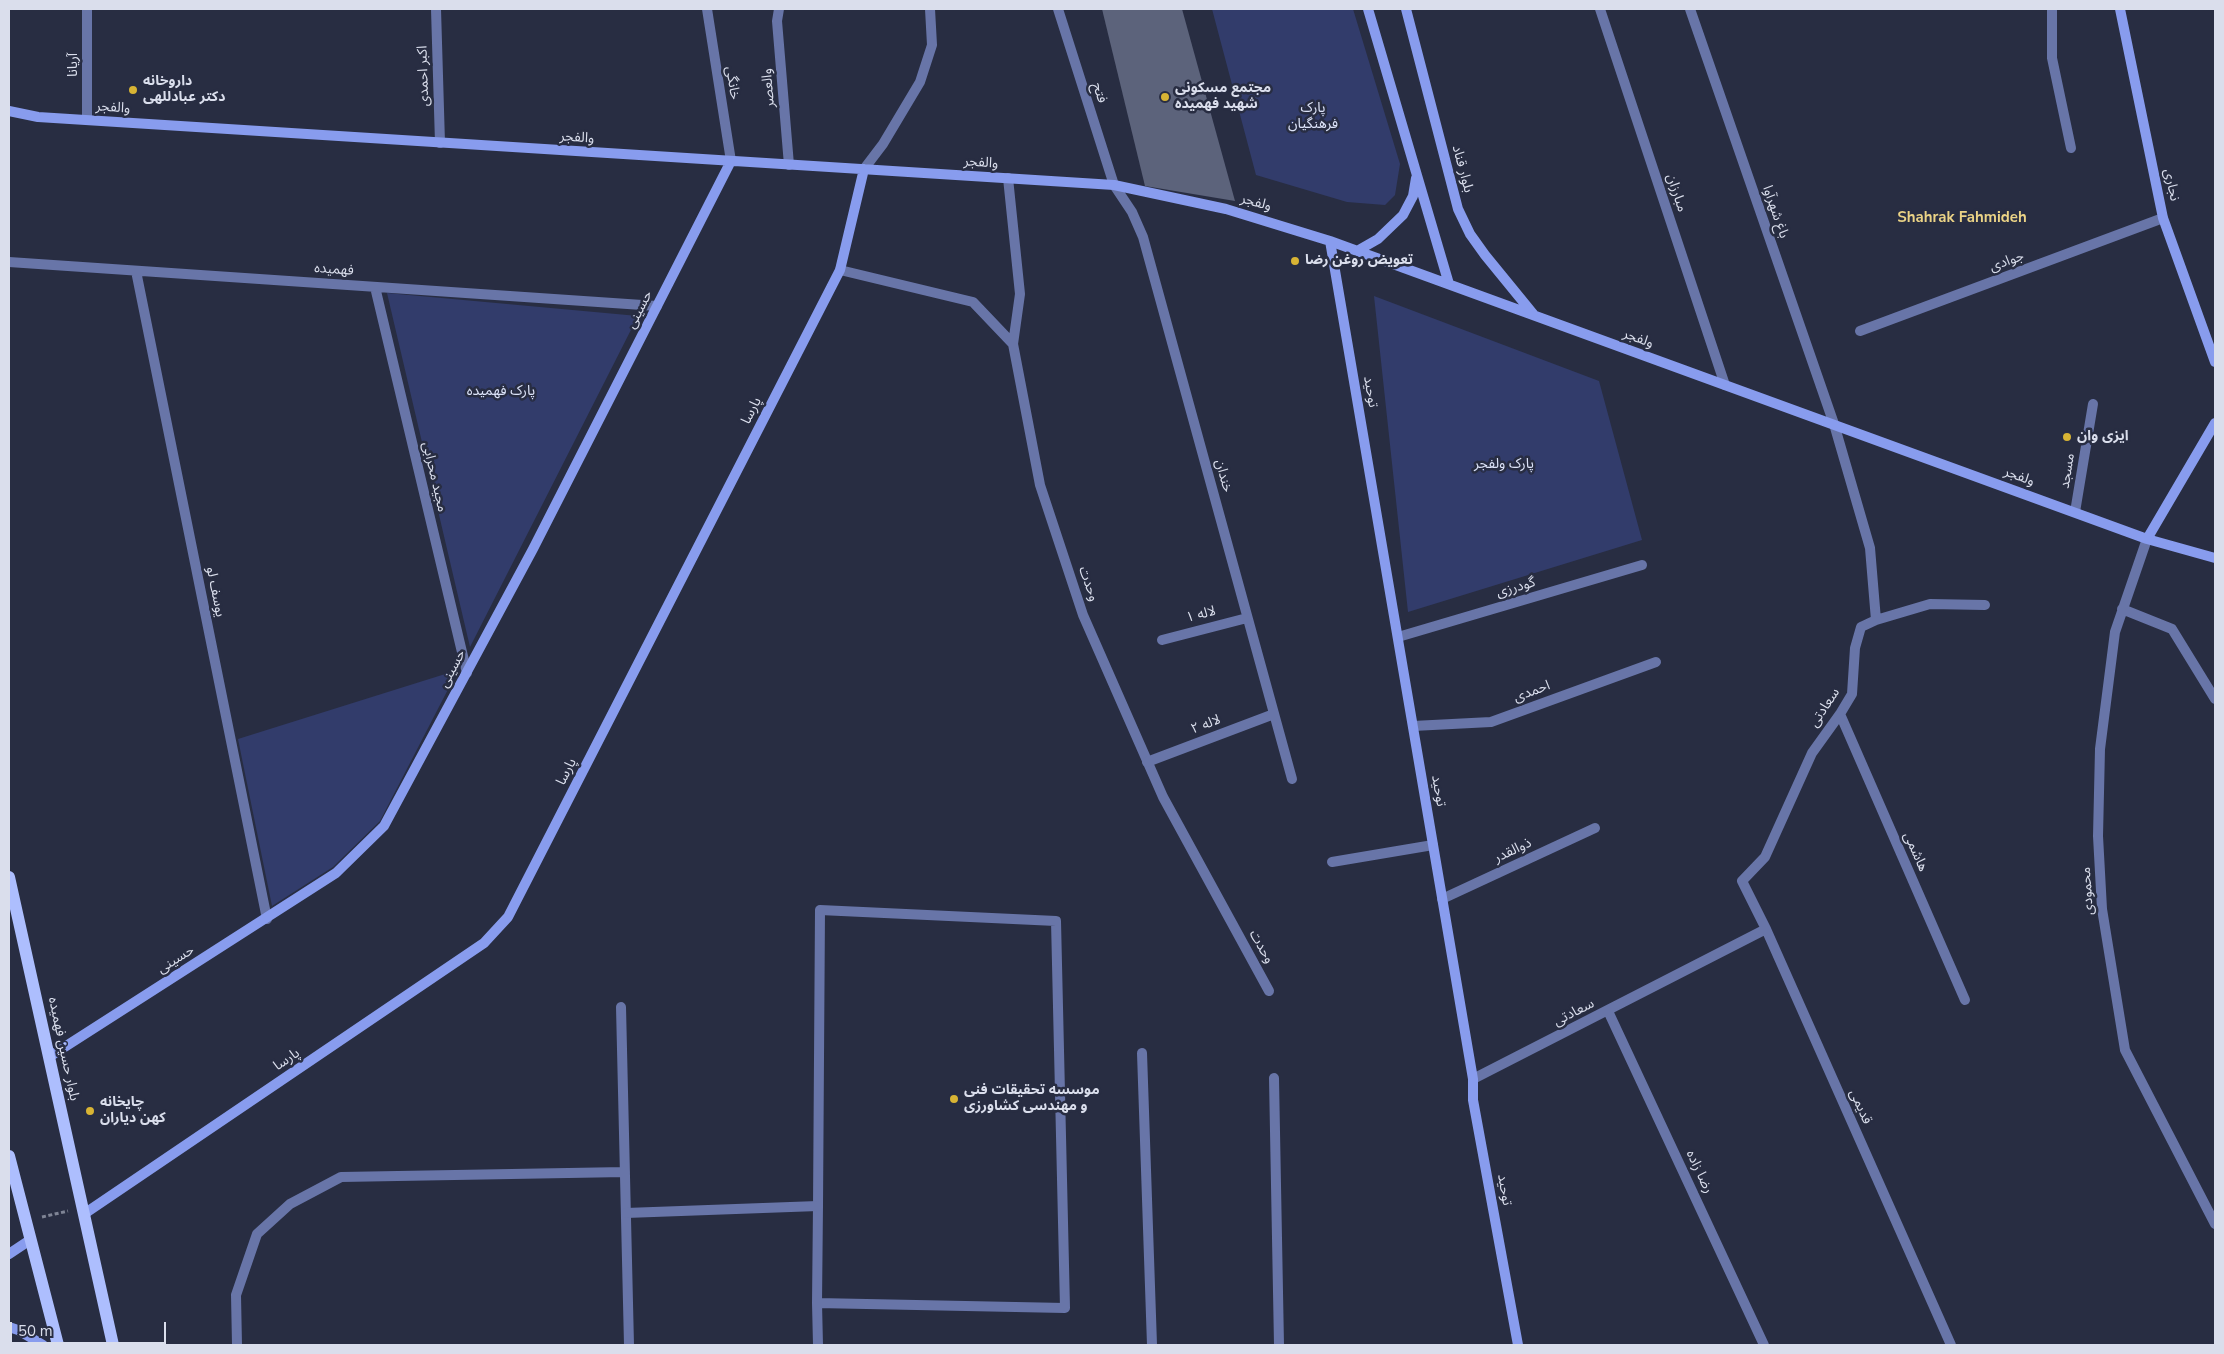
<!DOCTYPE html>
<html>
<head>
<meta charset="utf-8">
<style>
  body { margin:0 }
  #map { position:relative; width:2224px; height:1354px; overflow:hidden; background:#282d42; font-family:"Nunito Sans",sans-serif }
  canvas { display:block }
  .frame { position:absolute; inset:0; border:10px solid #dadeec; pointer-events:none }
  .scale { position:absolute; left:10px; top:1322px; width:156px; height:22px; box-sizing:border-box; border:2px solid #dadeec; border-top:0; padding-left:6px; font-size:15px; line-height:18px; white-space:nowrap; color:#dadeec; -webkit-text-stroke:4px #282d42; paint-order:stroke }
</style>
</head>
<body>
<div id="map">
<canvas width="2224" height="1354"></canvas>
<div class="frame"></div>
<div class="scale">50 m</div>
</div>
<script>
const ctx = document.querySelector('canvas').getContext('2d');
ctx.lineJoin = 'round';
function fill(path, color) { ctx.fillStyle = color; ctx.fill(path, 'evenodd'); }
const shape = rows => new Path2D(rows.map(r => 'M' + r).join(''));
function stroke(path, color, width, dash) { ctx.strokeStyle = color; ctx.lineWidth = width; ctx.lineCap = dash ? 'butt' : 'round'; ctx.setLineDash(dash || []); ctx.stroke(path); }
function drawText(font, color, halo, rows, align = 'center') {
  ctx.font = font + ' "Nunito Sans","Noto Sans Arabic",sans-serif'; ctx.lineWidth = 5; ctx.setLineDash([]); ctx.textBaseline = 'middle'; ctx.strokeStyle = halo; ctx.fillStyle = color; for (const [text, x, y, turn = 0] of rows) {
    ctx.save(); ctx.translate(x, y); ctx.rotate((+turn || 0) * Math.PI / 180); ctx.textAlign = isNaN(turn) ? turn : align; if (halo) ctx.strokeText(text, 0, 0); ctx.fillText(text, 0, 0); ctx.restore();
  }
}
const green = shape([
  [1212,9,1353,9,1400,164,1395,195,1385,205,1347,202,1256,175],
  [387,293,638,316,470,647],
  [1374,296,1599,381,1642,540,1408,612],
  [458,670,380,821,333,867,272,906,238,739]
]);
const building = shape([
  [1102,9,1182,9,1235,201,1145,186]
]);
const path = shape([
  [42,1217,68,1211]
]);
const lane = shape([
  [1008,178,1020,294,1013,344],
  [840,270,973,302,1013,344,1040,485,1083,615,1163,797,1269,991],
  [621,1007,629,1345],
  [1142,1053,1152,1345],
  [1274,1078,1279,1345],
  [817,1303,1065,1308,1056,921,820,910,818,1206,817,1303,818,1345],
  [237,1345,236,1295,257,1234,290,1204,341,1177,625,1172]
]);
const street = shape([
  [87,9,87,120],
  [436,9,440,143],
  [707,9,731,161],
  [779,9,777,21,789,165],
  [1058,9,1114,185,1132,212,1143,237,1292,779],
  [1600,9,1725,385],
  [1690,9,1834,424,1870,548,1876,620],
  [2052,9,2052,58,2071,148],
  [864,169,883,144,920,82,932,45,930,9],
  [9,262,657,306],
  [136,271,267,919],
  [375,287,467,673],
  [1860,331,2163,218],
  [2075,512,2093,404],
  [2147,539,2115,632,2100,749,2098,836,2102,909,2125,1050,2215,1224],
  [2122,609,2172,629,2215,699],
  [1398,637,1642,565],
  [1162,640,1247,618],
  [1840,714,1965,1000],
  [1413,726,1491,722,1656,662],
  [1147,762,1274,714],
  [1332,862,1433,845],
  [1442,899,1595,828],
  [1608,1011,1764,1345],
  [1473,1079,1766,929],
  [626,1213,818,1206],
  [1951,1345,1766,929,1742,881,1765,857,1812,753,1840,714,1852,694,1855,648,1861,627,1876,620,1930,604,1985,605]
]);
const secondary = shape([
  [1368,9,1449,284],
  [1406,9,1458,209,1470,234,1485,255,1534,315],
  [2120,9,2163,218,2215,362],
  [9,111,38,117,1114,185,1226,209,1330,241,2147,539,2215,558],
  [1330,241,1473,1079,1473,1100,1518,1345],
  [1357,251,1378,239,1403,215,1413,196,1416,178],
  [2147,539,2215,423],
  [49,1057,336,873,384,826,533,549,731,161],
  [84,1214,484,943,508,917,840,270,864,169],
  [9,1254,30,1240],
  [9,1327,18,1330,43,1345]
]);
const primary = shape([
  [9,877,113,1345],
  [9,1156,58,1345]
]);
const markers = [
  [133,90,5,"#d8b434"],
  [1165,97,5,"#d8b434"],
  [1295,261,5,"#d8b434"],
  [2067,437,5,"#d8b434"],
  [954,1099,5,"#d8b434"],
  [90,1111,5,"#d8b434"]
];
const streetNames = [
  ["آریانا",74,65,-90],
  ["اکبر احمدی",424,76,-92],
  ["خانگی",732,83,81],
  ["والعصر",769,88,-95],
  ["فتح",1099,93,72],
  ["والفجر",113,108,4],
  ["والفجر",577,138,4],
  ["والفجر",981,163,4],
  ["بلوار قناد",1462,169,75],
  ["نجاری",2171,185,78],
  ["مبارزان",1676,193,72],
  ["ولفجر",1256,203,16],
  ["باغ شهرآوا",1775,212,71],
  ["جوادی",2007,262,-20],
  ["فهمیده",334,270,4],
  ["حسینی",640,310,-63],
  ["ولفجر",1638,339,20],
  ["توحید",1370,392,80],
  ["پارسا",752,411,-63],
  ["مسجد",2068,471,-81],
  ["خندان",1223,476,75],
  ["مجید محرابی",434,477,77],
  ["ولفجر",2019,477,20],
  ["وحدت",1088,584,71],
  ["گودرزی",1516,588,-16],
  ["یوسف لو",215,592,79],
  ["لاله ۱",1201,615,-14],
  ["حسینی",453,669,-62],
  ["احمدی",1532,692,-20],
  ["سعادتی",1825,708,-57],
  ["لاله ۲",1206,725,-21],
  ["پارسا",567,772,-63],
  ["توحید",1438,791,80],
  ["ذوالقدر",1513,851,-25],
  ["هاشمی",1915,852,66],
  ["محمودی",2088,891,-94],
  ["وحدت",1261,947,61],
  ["حسینی",176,960,-32],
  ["سعادتی",1574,1013,-27],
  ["بلوار حسین فهمیده",63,1049,78],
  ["پارسا",287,1060,-34],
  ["قدیمی",1860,1107,66],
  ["رضا زاده",1699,1172,65],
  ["توحید",1504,1190,80]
];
const poiNames = [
  ["داروخانه",143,82],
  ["دکتر عبادللهی",143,98],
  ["مجتمع مسکونی",1175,89],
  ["شهید فهمیده",1175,105],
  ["تعویض روغن رضا",1305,261],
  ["ایزی وان",2077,437],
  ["موسسه تحقیقات فنی",964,1091],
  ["و مهندسی کشاورزی",964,1107],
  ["چایخانه",100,1103],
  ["کهن دیاران",100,1119]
];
const parkNames = [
  ["پارک",1313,109],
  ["فرهنگیان",1313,125],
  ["پارک فهمیده",501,392],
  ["پارک ولفجر",1504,465]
];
const neighbourhoodNames = [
  ["Shahrak Fahmideh",1962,218]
];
fill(green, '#323c6b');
fill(building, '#5c637b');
stroke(path, '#7f8495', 3, [4, 2.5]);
stroke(lane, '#6875a8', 10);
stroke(street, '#6875a8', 10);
stroke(secondary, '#889cee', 10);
stroke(primary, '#adbefe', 12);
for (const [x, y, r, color] of markers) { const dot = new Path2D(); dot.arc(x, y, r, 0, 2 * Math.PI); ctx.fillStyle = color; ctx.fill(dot); stroke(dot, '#282d42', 2); }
drawText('14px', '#dadeec', '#282d42', streetNames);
drawText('bold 14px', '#dadeec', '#282d42', poiNames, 'left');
drawText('14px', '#dce3f8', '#282d42', parkNames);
drawText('bold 15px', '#ebd386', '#282d42', neighbourhoodNames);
</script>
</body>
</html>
